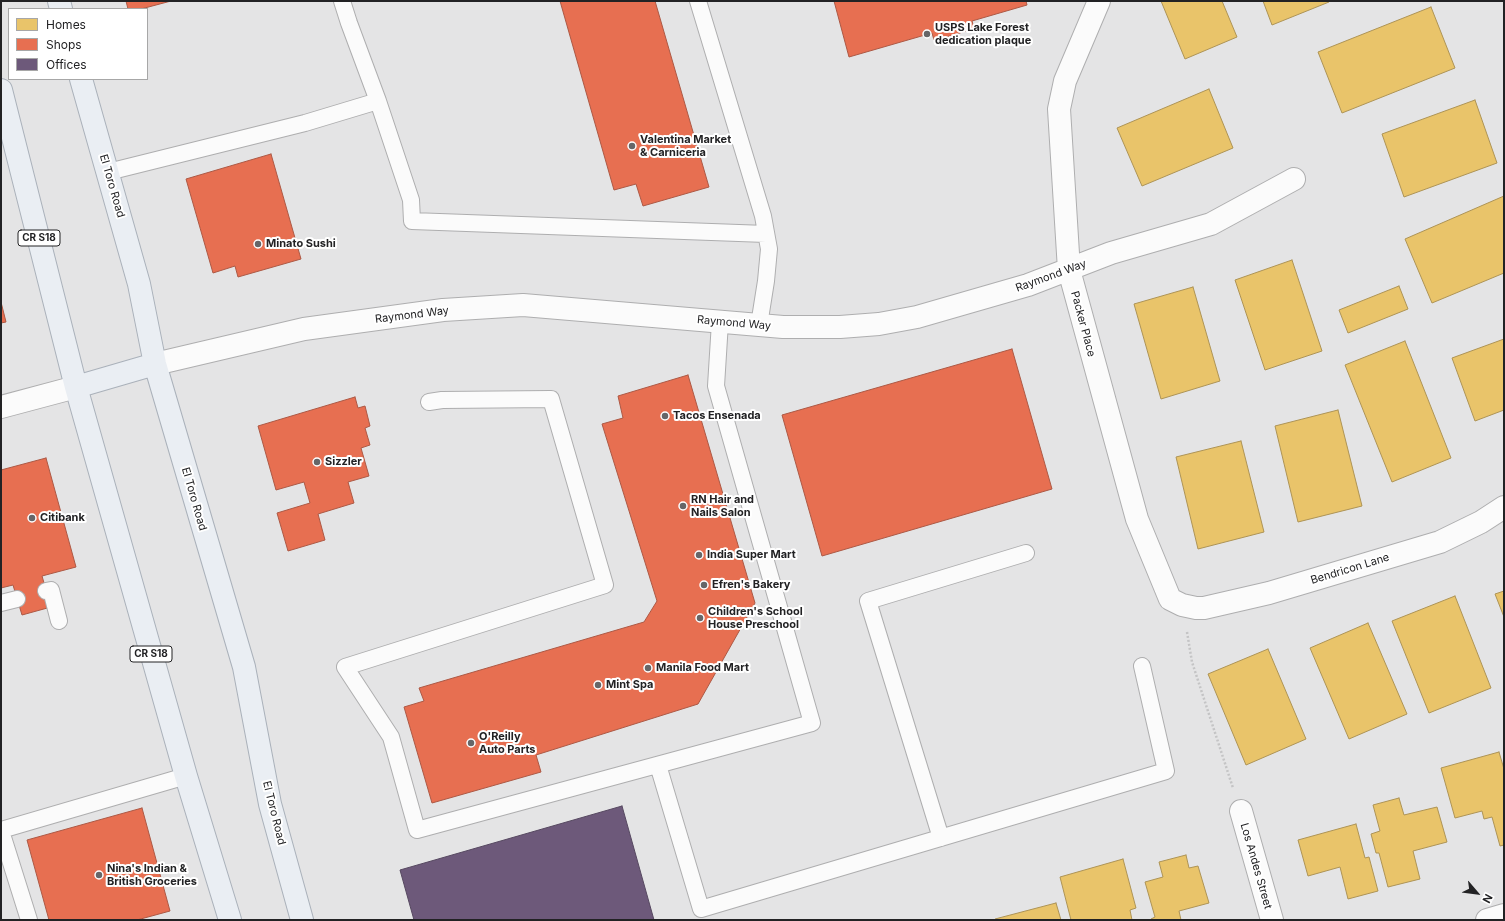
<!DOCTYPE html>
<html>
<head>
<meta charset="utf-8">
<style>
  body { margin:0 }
  #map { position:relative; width:1505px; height:921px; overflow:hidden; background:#e4e4e5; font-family:Inter,sans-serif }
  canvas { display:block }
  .frame { position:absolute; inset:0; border:2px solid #222224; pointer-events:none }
  .legend { position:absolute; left:8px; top:8px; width:140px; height:72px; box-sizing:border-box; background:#fff; border:1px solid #a7a7a7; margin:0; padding:5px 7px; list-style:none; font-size:12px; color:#222224 }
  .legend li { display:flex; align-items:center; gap:8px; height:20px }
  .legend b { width:20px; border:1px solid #a7a7a7 }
  .north { position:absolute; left:1457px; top:873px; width:40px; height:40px; -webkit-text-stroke:3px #fff; paint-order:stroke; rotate:118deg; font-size:11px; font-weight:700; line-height:16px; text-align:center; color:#222224 }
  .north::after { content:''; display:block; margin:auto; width:14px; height:18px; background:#222224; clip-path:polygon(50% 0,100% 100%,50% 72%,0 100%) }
</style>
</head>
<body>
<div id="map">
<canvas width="1505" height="921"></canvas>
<div class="frame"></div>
<ul class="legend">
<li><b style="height:11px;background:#e9c46a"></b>Homes</li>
<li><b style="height:11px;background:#e76f51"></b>Shops</li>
<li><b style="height:11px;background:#6d597a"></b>Offices</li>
</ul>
<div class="north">N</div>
</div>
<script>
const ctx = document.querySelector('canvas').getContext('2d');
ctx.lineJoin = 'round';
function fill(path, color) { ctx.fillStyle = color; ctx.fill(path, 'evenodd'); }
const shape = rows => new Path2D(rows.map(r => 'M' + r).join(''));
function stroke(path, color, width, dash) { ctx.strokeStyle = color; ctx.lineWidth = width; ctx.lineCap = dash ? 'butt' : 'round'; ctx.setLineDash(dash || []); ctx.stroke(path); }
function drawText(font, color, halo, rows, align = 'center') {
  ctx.font = font + ' Inter,sans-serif'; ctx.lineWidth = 4; ctx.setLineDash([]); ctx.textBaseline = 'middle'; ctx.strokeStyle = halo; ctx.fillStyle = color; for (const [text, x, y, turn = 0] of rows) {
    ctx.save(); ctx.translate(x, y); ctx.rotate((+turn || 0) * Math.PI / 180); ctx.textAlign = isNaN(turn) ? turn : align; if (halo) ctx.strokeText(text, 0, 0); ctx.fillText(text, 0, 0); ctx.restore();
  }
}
const homes = shape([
  [1161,1,1222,1,1237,37,1185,59,1161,1],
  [1263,1,1329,1,1329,2,1272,25,1263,1],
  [1431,7,1455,68,1342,113,1318,52,1431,7],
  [1209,89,1233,148,1142,186,1117,128,1209,89],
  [1475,100,1497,163,1404,197,1382,134,1475,100],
  [1504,196,1504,273,1432,303,1405,239,1504,196],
  [1292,260,1322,351,1265,370,1235,280,1292,260],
  [1399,286,1408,309,1348,333,1339,310,1399,286],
  [1193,287,1220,381,1161,399,1134,304,1193,287],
  [1504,339,1504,410,1475,421,1452,358,1504,339],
  [1405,341,1451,458,1392,482,1345,365,1405,341],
  [1338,410,1362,506,1298,522,1275,426,1338,410],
  [1241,441,1264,532,1198,549,1176,457,1241,441],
  [1504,591,1504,617,1495,594,1504,591],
  [1455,596,1491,688,1429,713,1392,621,1455,596],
  [1368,623,1407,714,1349,739,1310,648,1368,623],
  [1268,649,1306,739,1246,765,1208,674,1268,649],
  [1499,752,1504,769,1504,845,1500,846,1492,817,1484,819,1482,811,1455,818,1441,768,1499,752],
  [1399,798,1404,815,1437,807,1447,842,1413,851,1420,879,1388,887,1379,853,1376,853,1371,834,1380,831,1373,805,1399,798],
  [1356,824,1365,858,1369,857,1378,891,1348,899,1340,867,1308,876,1298,840,1356,824],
  [1186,855,1189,868,1198,866,1209,903,1179,911,1181,920,1151,920,1151,919,1155,917,1145,882,1163,877,1159,862,1186,855],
  [1123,859,1136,908,1130,910,1132,920,1071,920,1060,877,1123,859],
  [1056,903,1061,920,996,920,995,919,1056,903]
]);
const shops = shape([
  [126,1,171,1,141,9,128,9,126,1],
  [560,1,655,1,709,187,643,206,636,184,614,190,560,1],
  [834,1,1026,1,1027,5,972,21,974,28,954,35,934,40,932,33,849,57,834,1],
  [271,154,301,259,238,277,235,266,213,273,186,179,271,154],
  [1,302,6,322,1,323,1,302],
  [1012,349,1052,489,822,556,782,415,1012,349],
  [688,375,755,603,698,704,536,755,541,772,432,803,404,707,424,701,419,688,644,622,657,601,602,424,623,418,618,396,688,375],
  [355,397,358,408,365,406,370,426,365,428,370,445,361,448,369,476,348,482,354,503,318,514,325,540,288,551,277,513,310,503,304,482,276,490,258,426,355,397],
  [46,458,76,567,42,576,51,607,22,615,13,585,1,588,1,470,46,458],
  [142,808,170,911,137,920,49,920,27,840,142,808]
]);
const offices = shape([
  [622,806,654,920,414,920,400,870,622,806]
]);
const path = shape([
  [1187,632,1192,662,1233,788]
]);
const service = shape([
  [698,1,763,216,769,249,766,281,759,325],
  [378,101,411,200,412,221,766,234],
  [108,172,305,123,378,101,349,23,342,1],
  [429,402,442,400,551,399,605,585,345,667,391,737,417,830,812,723,716,386,720,322],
  [46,591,51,590,59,621],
  [1,603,17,599],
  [658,765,701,909,1166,771,1142,666],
  [1,830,186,776],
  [1,831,29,920],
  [941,838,868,601,1026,553]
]);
const minor = shape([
  [1099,1,1065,81,1059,109,1069,270,1137,519,1170,599,1182,605,1196,608,1204,608,1269,593,1440,542,1481,522,1504,507],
  [155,364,304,329,443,310,523,305,783,327,840,327,879,324,917,317,1028,285,1111,253,1211,224,1294,179],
  [1,407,76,387],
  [1241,811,1272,920],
  [1487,920,1504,915]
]);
const primary = shape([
  [59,1,61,9],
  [81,79,139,284,155,364,244,667,270,804,302,920],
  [1,90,76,387,186,776,230,920],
  [76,387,155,364]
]);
const markers = [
  [927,34,4,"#666668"],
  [632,146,4,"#666668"],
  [258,244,4,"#666668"],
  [665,416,4,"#666668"],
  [317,462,4,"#666668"],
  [683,506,4,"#666668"],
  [32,518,4,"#666668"],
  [699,555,4,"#666668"],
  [704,585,4,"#666668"],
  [700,618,4,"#666668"],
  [648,668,4,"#666668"],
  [598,685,4,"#666668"],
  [471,743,4,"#666668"],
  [99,875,4,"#666668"]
];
const shields = [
  [39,238,42],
  [151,654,42]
];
const shieldNames = [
  ["CR S18",39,238],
  ["CR S18",151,654]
];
const poiNames = [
  ["USPS Lake Forest",935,28],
  ["dedication plaque",935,41],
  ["Valentina Market",640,140],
  ["& Carniceria",640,153],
  ["Minato Sushi",266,244],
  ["Tacos Ensenada",673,416],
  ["Sizzler",325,462],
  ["RN Hair and",691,500],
  ["Nails Salon",691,513],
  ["Citibank",40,518],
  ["India Super Mart",707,555],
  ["Efren's Bakery",712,585],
  ["Children's School",708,612],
  ["House Preschool",708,625],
  ["Manila Food Mart",656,668],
  ["Mint Spa",606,685],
  ["O'Reilly",479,737],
  ["Auto Parts",479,750],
  ["Nina's Indian &",107,869],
  ["British Groceries",107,882]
];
const streetNames = [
  ["El Toro Road",112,186,74],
  ["Raymond Way",1051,276,-20],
  ["Raymond Way",412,315,-7],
  ["Raymond Way",734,323,5],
  ["Packer Place",1083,324,75],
  ["El Toro Road",194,499,74],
  ["Bendricon Lane",1350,569,-17],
  ["El Toro Road",274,813,76],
  ["Los Andes Street",1256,866,74]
];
fill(homes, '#e9c46a');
stroke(homes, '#ad9355', 1);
fill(shops, '#e76f51');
stroke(shops, '#ac5844', 1);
fill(offices, '#6d597a');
stroke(offices, '#564860', 1);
stroke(service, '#aeaeaf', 18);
stroke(minor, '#aeaeaf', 24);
stroke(primary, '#aab1ba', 24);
stroke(path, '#c4c4c5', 2.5, [2, 2]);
stroke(service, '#fbfbfb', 16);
stroke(minor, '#fbfbfb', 22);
stroke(primary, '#eaeef3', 22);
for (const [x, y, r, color] of markers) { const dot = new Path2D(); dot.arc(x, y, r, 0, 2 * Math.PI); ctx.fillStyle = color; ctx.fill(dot); stroke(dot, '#fff', 1.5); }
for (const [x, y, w] of shields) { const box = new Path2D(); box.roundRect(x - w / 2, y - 8, w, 16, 3); ctx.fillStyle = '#fff'; ctx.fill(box); stroke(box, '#222224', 1); }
drawText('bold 10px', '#222224', null, shieldNames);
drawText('bold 11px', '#222224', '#fff', poiNames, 'left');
drawText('11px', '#222224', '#fff', streetNames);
</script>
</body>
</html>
